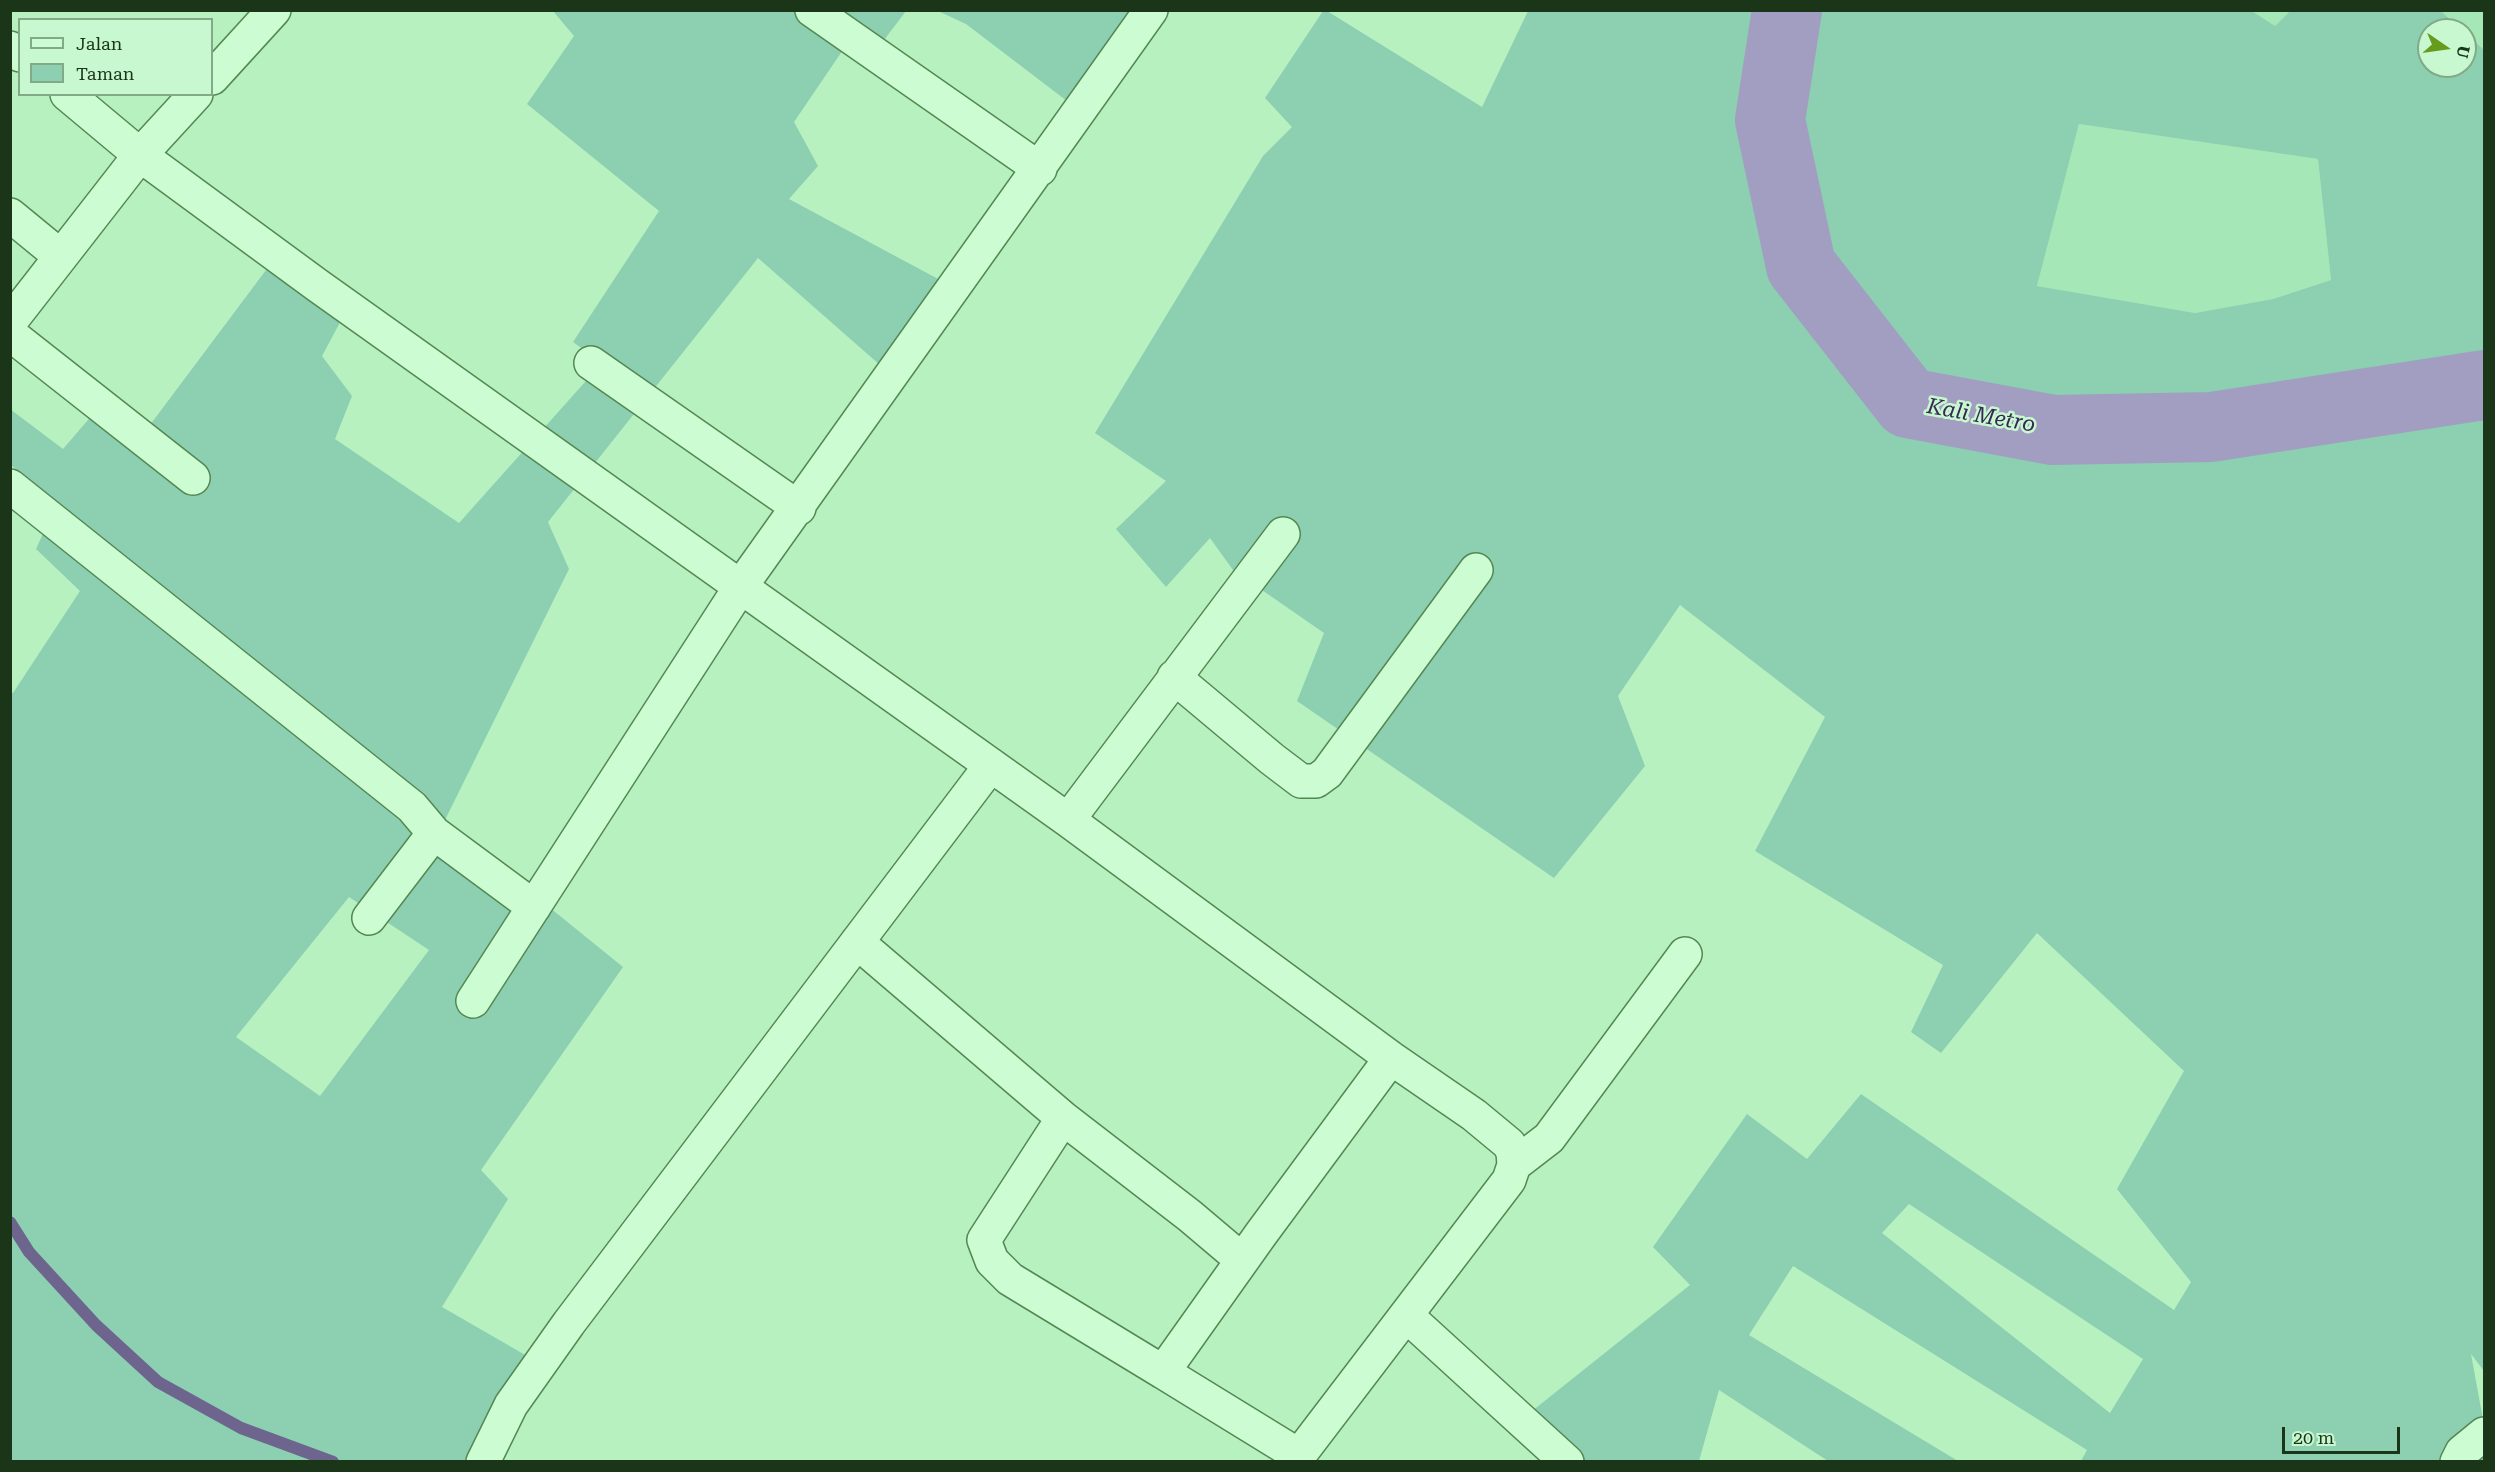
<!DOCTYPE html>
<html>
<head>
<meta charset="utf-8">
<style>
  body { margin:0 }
  #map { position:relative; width:2495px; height:1472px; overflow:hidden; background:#b8f1c0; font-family:"Roboto Serif",serif }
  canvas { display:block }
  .frame { position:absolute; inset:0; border:12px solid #1b3519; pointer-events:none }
  .legend { position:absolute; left:18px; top:18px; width:195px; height:78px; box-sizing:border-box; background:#c8f8cf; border:2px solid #83aa86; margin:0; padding:8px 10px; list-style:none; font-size:18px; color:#1b3519 }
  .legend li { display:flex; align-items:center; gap:12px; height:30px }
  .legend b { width:30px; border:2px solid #83aa86 }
  .north { position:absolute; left:2417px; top:18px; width:60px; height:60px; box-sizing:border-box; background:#c8f8cf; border:2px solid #83aa86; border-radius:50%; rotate:103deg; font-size:16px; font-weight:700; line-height:24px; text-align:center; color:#1b3519 }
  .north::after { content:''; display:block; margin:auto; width:21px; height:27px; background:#669b1e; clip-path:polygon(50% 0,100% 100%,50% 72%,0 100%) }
  .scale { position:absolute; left:2282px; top:1427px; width:118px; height:27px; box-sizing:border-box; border:3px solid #1b3519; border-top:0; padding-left:8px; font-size:18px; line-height:21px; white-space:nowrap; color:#1b3519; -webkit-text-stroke:4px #c8f8cf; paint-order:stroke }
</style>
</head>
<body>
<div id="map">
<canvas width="2495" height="1472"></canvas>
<div class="frame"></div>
<ul class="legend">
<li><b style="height:8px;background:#ccfcd2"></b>Jalan</li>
<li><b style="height:16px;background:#8ccfb1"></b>Taman</li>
</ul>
<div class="north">U</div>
<div class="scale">20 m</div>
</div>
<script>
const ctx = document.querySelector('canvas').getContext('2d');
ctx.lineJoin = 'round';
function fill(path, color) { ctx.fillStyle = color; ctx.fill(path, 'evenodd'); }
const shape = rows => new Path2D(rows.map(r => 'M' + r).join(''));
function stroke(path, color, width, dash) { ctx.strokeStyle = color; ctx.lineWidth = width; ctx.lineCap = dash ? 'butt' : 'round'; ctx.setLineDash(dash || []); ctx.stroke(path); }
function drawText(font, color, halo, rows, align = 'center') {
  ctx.font = font + ' "Roboto Serif",serif'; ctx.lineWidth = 5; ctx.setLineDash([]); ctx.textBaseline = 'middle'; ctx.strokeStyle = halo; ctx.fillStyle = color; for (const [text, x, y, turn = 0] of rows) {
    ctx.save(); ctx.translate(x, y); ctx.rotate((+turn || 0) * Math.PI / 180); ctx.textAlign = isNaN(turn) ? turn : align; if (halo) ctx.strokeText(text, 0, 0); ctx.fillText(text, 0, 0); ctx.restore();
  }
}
const farmland = shape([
  [2250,11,2290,11,2275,26],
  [2441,11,2484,11,2484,50,2465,30],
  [2079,124,2318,159,2331,280,2273,299,2195,313,2037,286]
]);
const green = shape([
  [2250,10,2275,26,2290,11,2441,11,2462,30,2429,30,2429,66,2465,66,2465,32,2484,50,2484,1371,2471,1354,2484,1425,2484,1461,2081,1461,2087,1450,1793,1266,1749,1335,1958,1461,1828,1461,1719,1390,1699,1461,1567,1461,1522,1419,1690,1285,1653,1247,1747,1114,1807,1159,1861,1094,2174,1310,2191,1282,2117,1189,2184,1071,2037,933,1941,1053,1911,1032,1943,965,1755,851,1825,717,1680,605,1618,696,1645,766,1554,878,1297,701,1324,633,1233,570,1210,538,1166,587,1116,529,1166,481,1095,433,1263,156,1292,127,1265,98,1323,11,1327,11,1482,107,1528,11],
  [2079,124,2318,159,2331,280,2273,299,2195,313,2037,286],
  [1909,1204,2143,1359,2110,1413,1882,1233],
  [553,11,906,11,872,56,849,41,794,122,818,166,789,199,940,280,880,365,758,258,548,522,569,569,444,822,623,967,481,1170,508,1199,442,1307,527,1356,477,1461,11,1461,11,692,13,693,80,591,36,549,56,505,11,465,10,409,63,449,100,406,147,429,269,266,344,315,322,356,352,396,335,439,459,523,602,363,573,342,659,211,527,104,574,36],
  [349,897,429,950,320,1096,236,1037],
  [938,11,1132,11,1067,101,966,24]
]);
const stream = shape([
  [10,1222,29,1252,96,1325,158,1382,241,1428,333,1462]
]);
const river = shape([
  [1787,10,1770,120,1801,266,1908,403,2053,430,2211,427,2484,385]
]);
const street = shape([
  [812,10,1040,169],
  [10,48,20,55],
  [212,78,274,10],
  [67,94,140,155,317,285,1068,820,1391,1058,1474,1115,1509,1144,1513,1152,1514,1165,1509,1180,1294,1462],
  [10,215,60,256],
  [10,322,140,155,196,94],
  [10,334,193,478],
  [591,363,799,508],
  [10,486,412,807,434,833,534,907],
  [1174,677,1272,759,1301,781,1316,781,1327,773,1476,570],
  [1068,820,1283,534],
  [369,918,434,833],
  [857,942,1063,1118,1190,1216,1242,1260],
  [473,1001,741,586,1151,10],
  [1063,1118,984,1240,992,1261,1010,1279,1163,1372],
  [1514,1165,1549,1138,1685,954],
  [1407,1316,1567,1462],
  [1298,1455,1163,1372,1261,1234,1391,1058],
  [483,1462,511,1405,569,1323,991,765],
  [2457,1462,2462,1452,2484,1434]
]);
const waterNames = [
  ["Kali Metro",1981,416,10]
];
fill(farmland, '#a5e7b7');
fill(green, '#8ccfb1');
stroke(stream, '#6d658e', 12);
stroke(river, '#a29ec1', 70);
stroke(street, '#548852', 36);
stroke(street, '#ccfcd2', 33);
drawText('italic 22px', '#382757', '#c8f8cf', waterNames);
</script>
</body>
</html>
